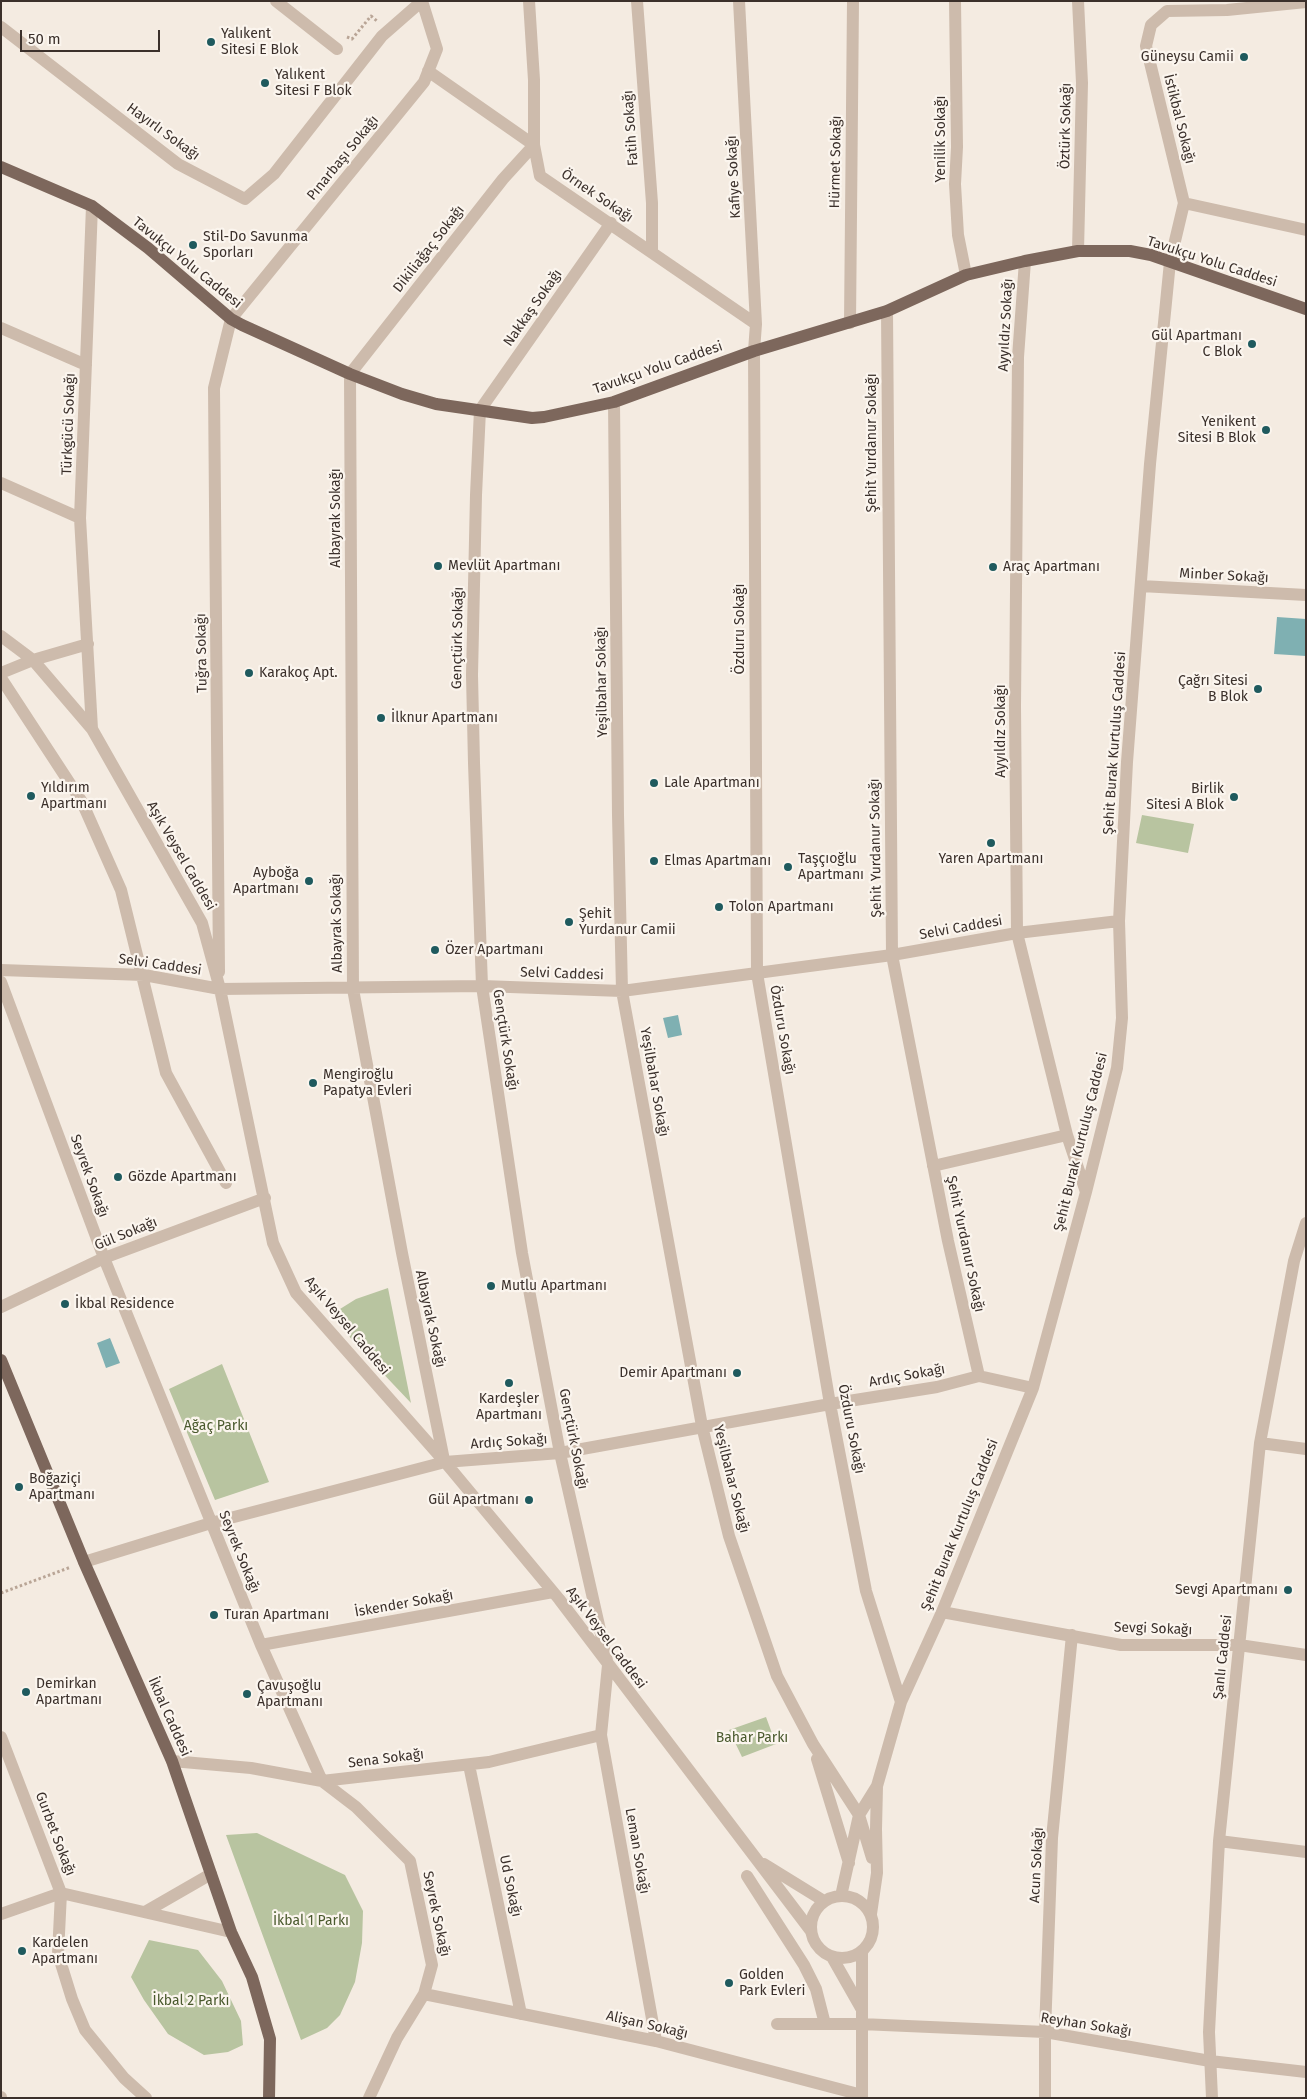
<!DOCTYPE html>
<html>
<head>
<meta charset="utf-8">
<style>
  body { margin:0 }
  #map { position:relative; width:1307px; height:2099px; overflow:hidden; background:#f4ebe1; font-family:"Fira Sans",sans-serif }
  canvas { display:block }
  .frame { position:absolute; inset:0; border:2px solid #3b302b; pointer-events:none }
  .scale { position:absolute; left:20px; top:30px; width:140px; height:22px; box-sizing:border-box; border:2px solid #3b302b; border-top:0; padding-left:6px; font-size:15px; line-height:18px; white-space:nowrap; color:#3b302b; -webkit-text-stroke:4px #fbf5ee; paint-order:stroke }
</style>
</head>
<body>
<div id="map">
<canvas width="1307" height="2099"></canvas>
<div class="frame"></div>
<div class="scale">50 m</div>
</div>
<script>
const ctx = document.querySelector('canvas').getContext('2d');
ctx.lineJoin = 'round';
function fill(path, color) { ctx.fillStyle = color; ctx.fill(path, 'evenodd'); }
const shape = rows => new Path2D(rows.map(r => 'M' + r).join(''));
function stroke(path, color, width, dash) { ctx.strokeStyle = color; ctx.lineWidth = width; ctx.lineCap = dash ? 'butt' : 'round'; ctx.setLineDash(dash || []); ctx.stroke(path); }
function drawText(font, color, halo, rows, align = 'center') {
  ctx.font = font + ' "Fira Sans",sans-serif'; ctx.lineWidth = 4.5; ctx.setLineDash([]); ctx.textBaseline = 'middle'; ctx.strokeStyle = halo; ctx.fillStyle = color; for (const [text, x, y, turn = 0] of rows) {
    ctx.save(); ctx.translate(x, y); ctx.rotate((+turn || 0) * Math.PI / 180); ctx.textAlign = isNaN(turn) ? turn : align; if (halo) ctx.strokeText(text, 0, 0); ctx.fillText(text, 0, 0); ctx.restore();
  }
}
const green = shape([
  [1142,815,1194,824,1188,853,1136,843],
  [388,1288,411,1403,356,1345,332,1314,356,1299],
  [222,1364,269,1482,215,1500,169,1389],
  [766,1717,776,1744,742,1757,729,1730],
  [257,1833,345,1875,363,1911,362,1943,355,1982,340,2015,327,2028,301,2040,226,1835],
  [149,1940,198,1950,222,1981,241,2021,243,2045,228,2052,204,2055,168,2034,144,2000,131,1977]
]);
const water = shape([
  [1277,617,1306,619,1306,656,1274,654],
  [678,1015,682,1035,668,1038,663,1018],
  [110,1338,120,1363,106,1368,97,1343]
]);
const path = shape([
  [347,37,352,39,371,16,377,21],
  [1,1593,71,1567]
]);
const minor = shape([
  [276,1,337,49],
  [529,1,534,80,534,145,540,176,756,324],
  [637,1,652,203,652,252],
  [739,1,756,324,754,351,757,973,830,1404,866,1591,901,1702],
  [955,1,957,147,955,184,958,235,966,275],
  [1078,1,1082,83,1078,251],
  [1,27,178,164,245,199,274,174,382,36,422,1],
  [428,71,534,145,503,179,350,374,353,989,402,1253,444,1460],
  [1184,203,1146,46,1151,25,1167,11,1227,10,1306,2],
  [611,223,480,410,476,495,472,675,474,763,482,986,522,1253,560,1453,608,1665,601,1735,656,2041],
  [1025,261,1018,357,1015,706,1017,933,1067,1135,1086,1192],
  [887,311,892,955,948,1241,979,1376],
  [850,323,853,1],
  [1,328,86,365],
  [614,402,618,815,622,991,702,1426,729,1536,777,1676,813,1744,859,1815,872,1858],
  [1,483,80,518],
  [1141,586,1306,595],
  [1,636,33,660,92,729,202,923,220,989,273,1243,296,1293,445,1462,559,1599,811,1931],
  [1,673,33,660,88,644],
  [1,678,82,802,121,890,166,1073,226,1183],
  [92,729,80,518,92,206],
  [1,970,144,975,220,989,482,986,622,991,892,955,1017,933,1119,921],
  [219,972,214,388,231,319,424,82,437,49,422,1],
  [1,982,104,1258,261,1645,322,1781,356,1807,410,1861,432,1965,424,1994,397,2038,369,2098],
  [933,1166,1067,1135],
  [1,1307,104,1258,265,1198],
  [1260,1443,1306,1449],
  [84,1562,211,1523,445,1462,560,1453,830,1404,937,1387,979,1376,1033,1388],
  [942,1612,1121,1645,1239,1645,1306,1655],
  [261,1645,553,1592],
  [1,1737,61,1893,58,1954,72,1999,85,2030,124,2078,146,2098],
  [817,1759,849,1863],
  [172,1761,251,1768,322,1781,489,1762,601,1735],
  [469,1765,521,2014],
  [1219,1841,1306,1852],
  [764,1864,824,1901],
  [747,1876,804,1965,816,1989,825,2024],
  '811 1927a31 31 0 1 1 62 0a31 31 0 1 1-62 0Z',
  [841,1896,859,1815,877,1786],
  [145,1912,211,1874],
  [1,1914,61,1893,231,1932],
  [871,1914,877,1873,876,1829,877,1786,901,1702,942,1612,1033,1388,1086,1192,1117,1068,1122,1018,1119,921,1127,762,1150,464,1170,262,1184,203,1306,230],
  [832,1957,861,2008],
  [424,1994,656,2041,862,2095],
  [777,2024,861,2024,1045,2032,1210,2061,1306,2072],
  [1,2097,1,2098],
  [862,2098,862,1951],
  [1045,2098,1045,2032,1052,1838,1072,1635],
  [1212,2098,1209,2032,1219,1841,1260,1443,1294,1261,1306,1223]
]);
const major = shape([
  [1,167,92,206,148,248,231,319,242,325,350,374,402,394,436,404,532,418,544,417,614,402,754,351,887,311,966,275,1025,261,1078,251,1130,251,1151,255,1306,309],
  [1,1360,84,1562,172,1761,231,1932,252,1977,270,2039,269,2098]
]);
const markers = [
  [211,42,5,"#1f5a5e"],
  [1244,57,5,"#1f5a5e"],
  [265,83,5,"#1f5a5e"],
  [193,245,5,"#1f5a5e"],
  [1252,344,5,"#1f5a5e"],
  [1266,430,5,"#1f5a5e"],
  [438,566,5,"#1f5a5e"],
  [993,567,5,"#1f5a5e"],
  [249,673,5,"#1f5a5e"],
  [1258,689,5,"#1f5a5e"],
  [381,718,5,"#1f5a5e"],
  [654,783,5,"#1f5a5e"],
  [31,796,5,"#1f5a5e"],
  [1234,797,5,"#1f5a5e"],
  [991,843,5,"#1f5a5e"],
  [654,861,5,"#1f5a5e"],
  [788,867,5,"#1f5a5e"],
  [309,881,5,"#1f5a5e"],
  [719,907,5,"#1f5a5e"],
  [569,922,5,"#1f5a5e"],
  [435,950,5,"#1f5a5e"],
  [313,1083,5,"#1f5a5e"],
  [118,1177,5,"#1f5a5e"],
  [491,1286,5,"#1f5a5e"],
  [65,1304,5,"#1f5a5e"],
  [737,1373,5,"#1f5a5e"],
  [509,1383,5,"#1f5a5e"],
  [19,1487,5,"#1f5a5e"],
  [529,1500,5,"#1f5a5e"],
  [1288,1590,5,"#1f5a5e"],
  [214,1615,5,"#1f5a5e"],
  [26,1692,5,"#1f5a5e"],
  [247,1694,5,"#1f5a5e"],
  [22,1951,5,"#1f5a5e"],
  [729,1983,5,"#1f5a5e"]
];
const poiNames = [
  ["Yalıkent",221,34],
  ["Sitesi E Blok",221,50],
  ["Güneysu Camii",1234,57,"right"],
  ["Yalıkent",275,75],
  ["Sitesi F Blok",275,91],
  ["Stil-Do Savunma",203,237],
  ["Sporları",203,253],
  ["Gül Apartmanı",1242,336,"right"],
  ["C Blok",1242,352,"right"],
  ["Yenikent",1256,422,"right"],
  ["Sitesi B Blok",1256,438,"right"],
  ["Mevlüt Apartmanı",448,566],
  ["Araç Apartmanı",1003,567],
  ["Karakoç Apt.",259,673],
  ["Çağrı Sitesi",1248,681,"right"],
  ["B Blok",1248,697,"right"],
  ["İlknur Apartmanı",391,718],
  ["Lale Apartmanı",664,783],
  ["Yıldırım",41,788],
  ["Apartmanı",41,804],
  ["Birlik",1224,789,"right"],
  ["Sitesi A Blok",1224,805,"right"],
  ["Taşçıoğlu",798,859],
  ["Apartmanı",798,875],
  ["Yaren Apartmanı",991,859,"center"],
  ["Elmas Apartmanı",664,861],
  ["Ayboğa",299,873,"right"],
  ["Apartmanı",299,889,"right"],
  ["Tolon Apartmanı",729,907],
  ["Şehit",579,914],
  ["Yurdanur Camii",579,930],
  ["Özer Apartmanı",445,950],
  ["Mengiroğlu",323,1075],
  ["Papatya Evleri",323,1091],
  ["Gözde Apartmanı",128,1177],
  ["Mutlu Apartmanı",501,1286],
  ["İkbal Residence",75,1304],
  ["Demir Apartmanı",727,1373,"right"],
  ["Kardeşler",509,1399,"center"],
  ["Apartmanı",509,1415,"center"],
  ["Boğaziçi",29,1479],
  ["Apartmanı",29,1495],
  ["Gül Apartmanı",519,1500,"right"],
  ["Sevgi Apartmanı",1278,1590,"right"],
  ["Turan Apartmanı",224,1615],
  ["Demirkan",36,1684],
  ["Apartmanı",36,1700],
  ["Çavuşoğlu",257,1686],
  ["Apartmanı",257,1702],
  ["Kardelen",32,1943],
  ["Apartmanı",32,1959],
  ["Golden",739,1975],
  ["Park Evleri",739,1991]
];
const streetNames = [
  ["İstikbal Sokağı",1179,119,76],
  ["Öztürk Sokağı",1066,126,-89],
  ["Fatih Sokağı",631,128,-94],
  ["Hayırlı Sokağı",163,132,36],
  ["Yenilik Sokağı",941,139,-90],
  ["Pınarbaşı Sokağı",343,158,-51],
  ["Hürmet Sokağı",836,162,-89],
  ["Kafiye Sokağı",734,177,-93],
  ["Örnek Sokağı",597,196,34],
  ["Dikiliağaç Sokağı",429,249,-52],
  ["Tavukçu Yolu Caddesi",1212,262,18],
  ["Tavukçu Yolu Caddesi",187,263,39],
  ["Nakkaş Sokağı",533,308,-55],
  ["Ayyıldız Sokağı",1006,325,-87],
  ["Tavukçu Yolu Caddesi",658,368,-19],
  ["Türkgücü Sokağı",69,424,-88],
  ["Şehit Yurdanur Sokağı",872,443,-90],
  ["Albayrak Sokağı",336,518,-90],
  ["Minber Sokağı",1224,576,3],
  ["Özduru Sokağı",740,629,-90],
  ["Gençtürk Sokağı",458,638,-89],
  ["Tuğra Sokağı",202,653,-91],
  ["Yeşilbahar Sokağı",602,682,-91],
  ["Ayyıldız Sokağı",1001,731,-90],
  ["Şehit Burak Kurtuluş Caddesi",1115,743,-86],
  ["Şehit Yurdanur Sokağı",876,848,-91],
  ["Aşık Veysel Caddesi",181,856,60],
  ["Albayrak Sokağı",337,923,-91],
  ["Selvi Caddesi",961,928,-10],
  ["Selvi Caddesi",160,965,8],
  ["Selvi Caddesi",562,974,2],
  ["Özduru Sokağı",782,1030,80],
  ["Gençtürk Sokağı",505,1040,81],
  ["Yeşilbahar Sokağı",654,1082,80],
  ["Şehit Burak Kurtuluş Caddesi",1081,1142,-76],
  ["Seyrek Sokağı",89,1176,70],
  ["Gül Sokağı",126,1234,-22],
  ["Şehit Yurdanur Sokağı",965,1244,78],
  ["Albayrak Sokağı",430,1319,78],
  ["Aşık Veysel Caddesi",347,1326,50],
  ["Ardıç Sokağı",907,1376,-10],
  ["Özduru Sokağı",851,1429,79],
  ["Gençtürk Sokağı",573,1439,79],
  ["Ardıç Sokağı",509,1442,-4],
  ["Yeşilbahar Sokağı",731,1479,76],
  ["Şehit Burak Kurtuluş Caddesi",960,1525,-68],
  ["Seyrek Sokağı",239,1552,68],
  ["İskender Sokağı",404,1604,-10],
  ["Sevgi Sokağı",1153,1629,2],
  ["Aşık Veysel Caddesi",606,1638,53],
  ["Şanlı Caddesi",1223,1657,-84],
  ["İkbal Caddesi",169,1717,66],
  ["Sena Sokağı",386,1759,-7],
  ["Gurbet Sokağı",55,1834,69],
  ["Leman Sokağı",637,1851,80],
  ["Acun Sokağı",1037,1865,-87],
  ["Ud Sokağı",510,1886,78],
  ["Seyrek Sokağı",436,1914,78],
  ["Alişan Sokağı",647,2025,13],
  ["Reyhan Sokağı",1086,2025,9]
];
const parkNames = [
  ["Ağaç Parkı",216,1426],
  ["Bahar Parkı",752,1738],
  ["İkbal 1 Parkı",311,1921],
  ["İkbal 2 Parkı",191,2001]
];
fill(green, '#b8c4a0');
fill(water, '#7fb0b2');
stroke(path, '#b9a596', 3, [2.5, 2.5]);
stroke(minor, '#cdbbac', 12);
stroke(major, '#7d675c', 12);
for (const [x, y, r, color] of markers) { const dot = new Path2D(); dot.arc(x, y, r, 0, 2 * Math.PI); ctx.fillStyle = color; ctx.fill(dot); stroke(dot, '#fbf5ee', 2); }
drawText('14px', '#3b302b', '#fbf5ee', poiNames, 'left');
drawText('14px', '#3b302b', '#fbf5ee', streetNames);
drawText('14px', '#4a5a2e', '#fbf5ee', parkNames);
</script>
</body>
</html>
